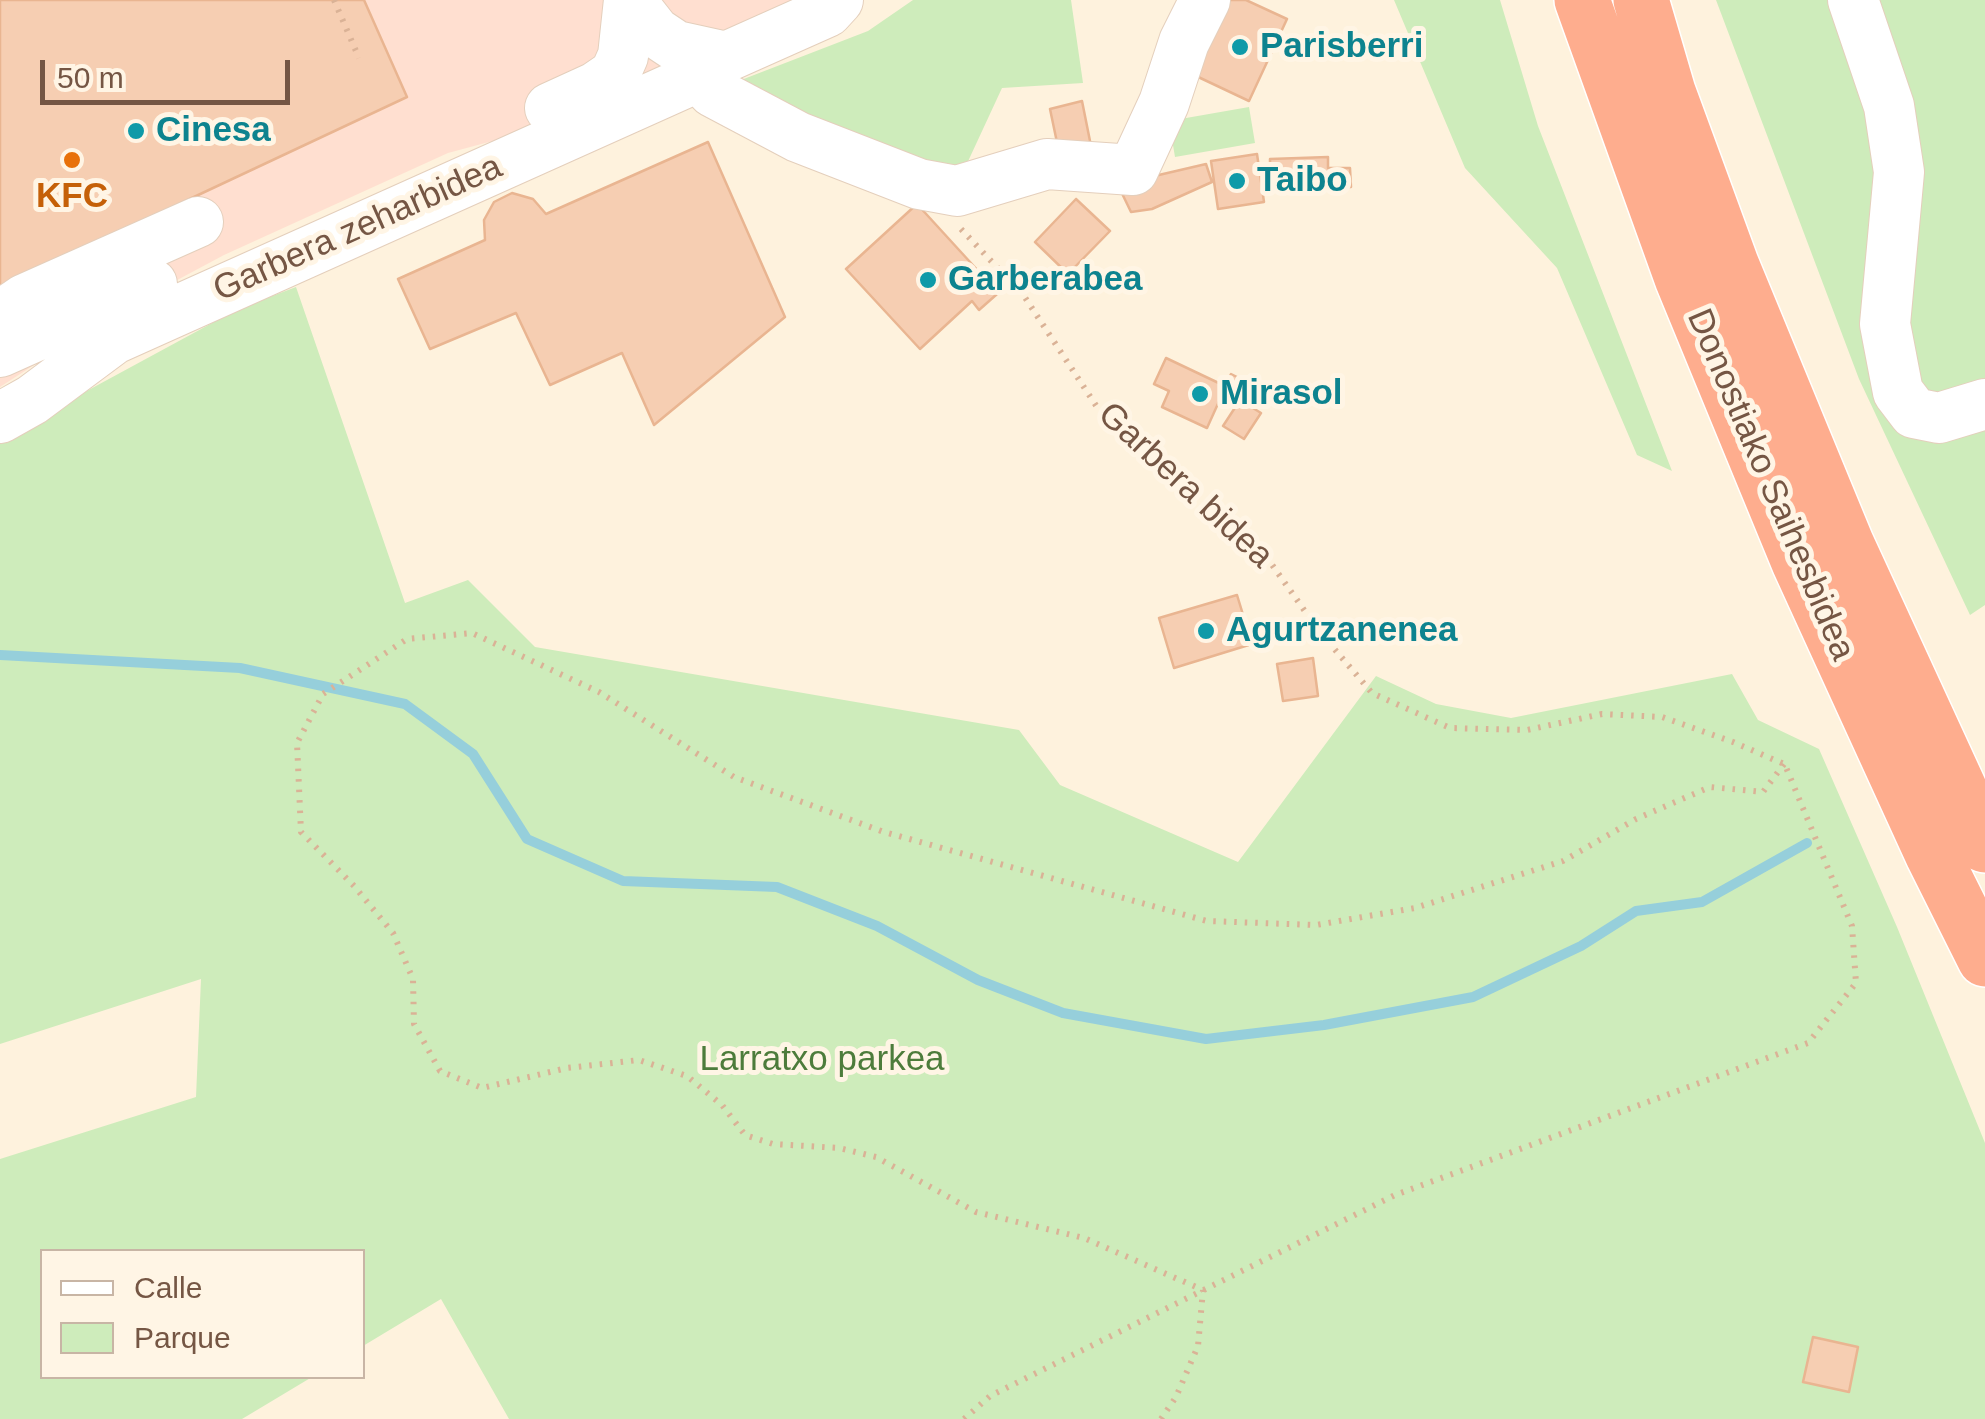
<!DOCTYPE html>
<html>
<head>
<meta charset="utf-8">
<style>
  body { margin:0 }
  #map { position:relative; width:1985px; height:1419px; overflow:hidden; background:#fef2dd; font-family:Arial,sans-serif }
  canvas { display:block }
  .legend { position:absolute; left:40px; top:1249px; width:325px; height:130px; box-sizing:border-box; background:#fff5e5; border:2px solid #c8b5a5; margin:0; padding:12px 18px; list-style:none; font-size:30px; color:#755644 }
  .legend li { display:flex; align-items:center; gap:20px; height:50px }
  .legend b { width:50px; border:2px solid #c8b5a5 }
  .scale { position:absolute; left:40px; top:60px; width:250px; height:45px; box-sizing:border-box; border:5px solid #755644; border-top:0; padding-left:12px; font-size:30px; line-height:35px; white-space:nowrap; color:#755644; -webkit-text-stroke:8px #fff5e5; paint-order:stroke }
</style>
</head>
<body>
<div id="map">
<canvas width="1985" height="1419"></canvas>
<ul class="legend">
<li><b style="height:12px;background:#fff"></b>Calle</li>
<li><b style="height:28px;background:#ceecbb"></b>Parque</li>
</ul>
<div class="scale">50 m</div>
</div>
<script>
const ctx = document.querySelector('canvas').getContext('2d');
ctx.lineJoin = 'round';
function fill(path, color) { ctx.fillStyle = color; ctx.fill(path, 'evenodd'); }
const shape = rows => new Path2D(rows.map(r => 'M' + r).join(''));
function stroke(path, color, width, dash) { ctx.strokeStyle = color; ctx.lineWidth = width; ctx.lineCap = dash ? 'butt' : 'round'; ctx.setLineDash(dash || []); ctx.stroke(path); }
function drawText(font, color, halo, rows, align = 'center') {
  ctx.font = font + ' Arial,sans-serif'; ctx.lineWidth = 10; ctx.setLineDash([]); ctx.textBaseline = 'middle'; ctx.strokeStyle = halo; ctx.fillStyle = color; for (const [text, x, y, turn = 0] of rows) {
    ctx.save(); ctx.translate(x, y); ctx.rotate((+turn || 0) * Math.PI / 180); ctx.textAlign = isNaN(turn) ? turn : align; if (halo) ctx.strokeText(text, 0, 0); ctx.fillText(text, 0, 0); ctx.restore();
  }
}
const commercial = shape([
  [0,0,815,0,500,139,448,153,224,255,110,316,0,387]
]);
const green = shape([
  [913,0,1071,0,1083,83,1002,88,964,170,852,144,723,87,868,31],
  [1394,0,1500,0,1538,126,1672,471,1637,455,1557,268,1465,168],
  [1716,0,1985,0,1985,605,1970,615,1859,379],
  [1249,107,1255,143,1175,157,1169,121],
  [296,287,405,603,468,580,535,647,1019,730,1060,785,1238,862,1376,676,1436,704,1511,718,1732,674,1758,720,1819,749,1897,927,1985,1143,1985,1419,509,1419,441,1299,363,1346,362,1252,42,1252,42,1376,312,1377,242,1419,0,1419,0,1159,196,1097,201,979,0,1044,0,438,238,309]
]);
const stream = shape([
  [0,655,240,668,405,704,473,754,527,839,623,881,777,887,877,926,978,980,1063,1013,1206,1039,1324,1025,1473,997,1581,946,1636,911,1702,902,1807,843]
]);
const building = shape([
  [0,0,364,0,407,97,0,288,0,0],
  [1229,0,1246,0,1287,19,1249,101,1194,75,1229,0],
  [1082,101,1091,146,1059,152,1050,109,1082,101],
  [708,142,785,317,654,425,622,353,550,385,516,313,430,349,398,279,485,240,484,220,494,202,512,193,533,199,546,214,708,142],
  [1257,154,1264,202,1218,209,1211,161,1257,154],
  [1328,157,1328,168,1350,168,1351,187,1324,188,1323,172,1270,174,1270,159,1328,157],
  [1206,164,1212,182,1152,209,1131,212,1116,181,1146,178,1206,164],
  [1076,199,1110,231,1068,274,1035,242,1076,199],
  [917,204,981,274,988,268,1005,287,979,310,972,301,920,349,846,269,917,204],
  [1166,358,1225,386,1231,374,1239,378,1229,400,1221,397,1207,428,1162,407,1169,391,1154,384,1166,358],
  [1240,400,1261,413,1244,439,1223,426,1240,400],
  [1237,595,1252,644,1174,668,1159,618,1237,595],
  [1313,658,1318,696,1283,701,1277,664,1313,658],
  [1813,1337,1858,1347,1849,1392,1803,1382,1813,1337]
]);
const path = shape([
  [334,0,359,58],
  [961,229,1024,296,1097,407,1165,472,1258,545,1319,631,1372,693,1450,728,1527,730,1602,714,1662,717,1733,742,1784,764],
  [964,1419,990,1396,1395,1195,1808,1043,1856,983,1852,926,1785,765],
  [1161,1419,1176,1397,1198,1346,1203,1290,1084,1238,976,1212,876,1157,839,1148,773,1144,745,1135,722,1105,687,1076,639,1060,567,1068,482,1088,440,1071,414,1024,413,979,393,933,354,886,301,832,297,743,323,694,407,639,472,633,599,692,734,777,884,832,1207,921,1316,925,1415,908,1563,861,1636,819,1710,787,1763,792,1784,764]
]);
const minor = shape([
  [630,0,655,32,676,46,726,57],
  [1853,0,1889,106,1899,172,1885,324,1898,392,1914,413,1939,418,1985,404],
  [700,76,713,92,798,137,919,184,957,191,1047,164,1133,170,1164,103,1184,42,1205,0],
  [550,108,596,87,615,74,623,56,629,0],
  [0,316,25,299,198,222],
  [0,352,152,284],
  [0,418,32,400,114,339,700,76,726,57,827,12,838,0]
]);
const highway = shape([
  [1582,0,1682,278,1799,562,1933,855,1985,959],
  [1641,0,1668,92,1731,264,1846,543,1985,845]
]);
const markers = [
  [1240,47,10,"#0f9aa8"],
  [136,131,10,"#0f9aa8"],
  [72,160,10,"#e8710a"],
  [1237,181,10,"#0f9aa8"],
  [928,280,10,"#0f9aa8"],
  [1200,394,10,"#0f9aa8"],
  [1206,631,10,"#0f9aa8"]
];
const cultureNames = [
  ["Parisberri",1260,47],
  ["Cinesa",156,131],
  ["Taibo",1257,181],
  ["Garberabea",948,280],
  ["Mirasol",1220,394],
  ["Agurtzanenea",1226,631]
];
const foodNames = [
  ["KFC",72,197]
];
const streetNames = [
  ["Garbera zeharbidea",358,229,-24],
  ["Donostiako Saihesbidea",1770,485,67],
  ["Garbera bidea",1185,486,43]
];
const parkNames = [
  ["Larratxo parkea",822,1060]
];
fill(commercial, '#ffdfd0');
fill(green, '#ceecbb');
stroke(stream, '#96cfdb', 10);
fill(building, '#f6ceb2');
stroke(building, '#e9b591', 2.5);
stroke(minor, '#e4cfbc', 52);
stroke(highway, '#fff', 58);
stroke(path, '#dab296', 6, [2.5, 8]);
stroke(minor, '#fff', 50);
stroke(highway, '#fead8e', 55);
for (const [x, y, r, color] of markers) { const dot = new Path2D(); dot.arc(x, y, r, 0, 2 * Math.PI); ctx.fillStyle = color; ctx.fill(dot); stroke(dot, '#fff5e5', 4); }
drawText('bold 35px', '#0d838f', '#fff5e5', cultureNames, 'left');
drawText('bold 35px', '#c56008', '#fff5e5', foodNames);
drawText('35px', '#755644', '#fff5e5', streetNames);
drawText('35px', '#4d7c3b', '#fff5e5', parkNames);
</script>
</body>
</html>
